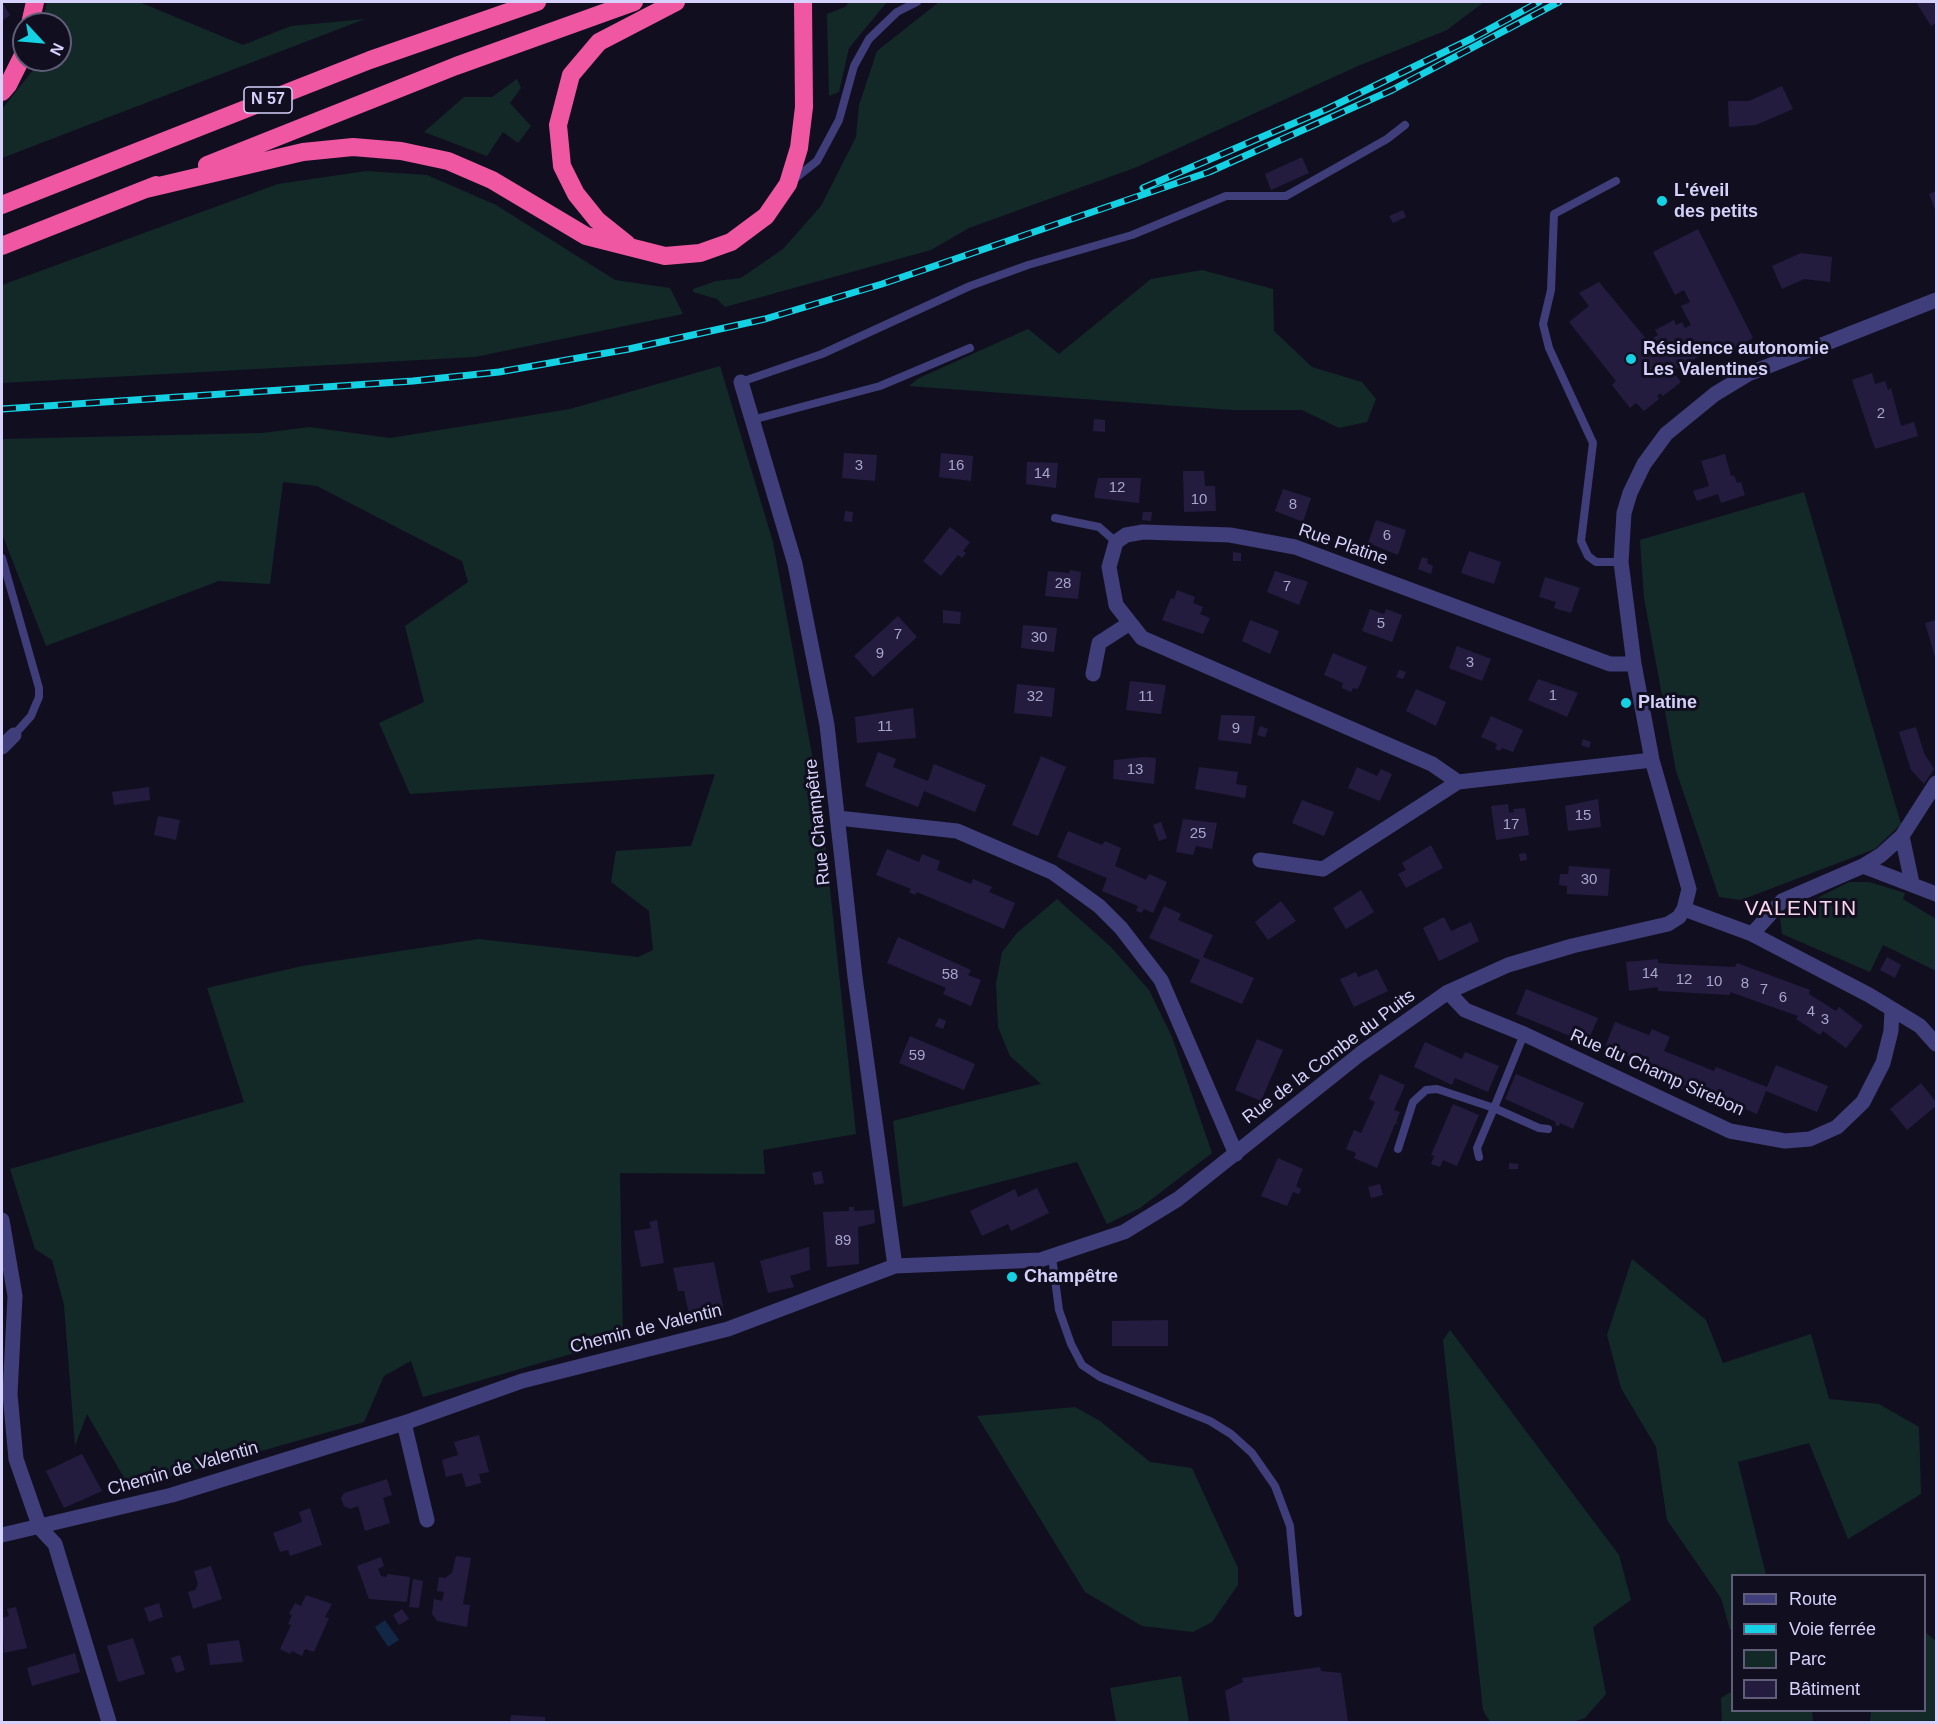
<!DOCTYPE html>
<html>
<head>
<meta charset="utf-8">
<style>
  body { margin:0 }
  #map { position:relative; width:1938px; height:1724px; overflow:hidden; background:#110f1f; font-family:Helvetica,sans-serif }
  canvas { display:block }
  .frame { position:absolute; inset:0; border:3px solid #d5d1fb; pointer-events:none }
  .legend { position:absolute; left:1731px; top:1574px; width:195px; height:138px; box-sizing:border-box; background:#110f1f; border:2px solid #5f5d77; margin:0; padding:8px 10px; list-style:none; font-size:18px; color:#d5d1fb }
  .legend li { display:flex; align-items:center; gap:12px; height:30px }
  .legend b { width:30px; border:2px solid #5f5d77 }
  .north { position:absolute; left:12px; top:12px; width:60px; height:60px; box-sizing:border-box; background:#110f1f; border:2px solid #5f5d77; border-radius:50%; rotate:116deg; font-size:16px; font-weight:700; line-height:24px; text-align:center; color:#d5d1fb }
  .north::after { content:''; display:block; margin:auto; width:21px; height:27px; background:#14d2e4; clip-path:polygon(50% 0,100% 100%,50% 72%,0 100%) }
</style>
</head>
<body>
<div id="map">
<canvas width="1938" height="1724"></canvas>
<div class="frame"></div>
<ul class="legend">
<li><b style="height:8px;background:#3f3e7a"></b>Route</li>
<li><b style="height:8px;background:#14d2e4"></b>Voie ferrée</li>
<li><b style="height:16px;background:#122928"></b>Parc</li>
<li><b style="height:16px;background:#231c3f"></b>Bâtiment</li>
</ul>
<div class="north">N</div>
</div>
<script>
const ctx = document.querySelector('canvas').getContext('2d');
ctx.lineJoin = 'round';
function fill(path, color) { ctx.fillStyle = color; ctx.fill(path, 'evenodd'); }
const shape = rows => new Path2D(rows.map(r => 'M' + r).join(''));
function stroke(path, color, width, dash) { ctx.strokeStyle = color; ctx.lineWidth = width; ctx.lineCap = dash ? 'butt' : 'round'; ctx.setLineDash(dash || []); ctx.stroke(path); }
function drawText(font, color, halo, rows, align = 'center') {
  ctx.font = font + ' Helvetica,sans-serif'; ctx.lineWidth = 6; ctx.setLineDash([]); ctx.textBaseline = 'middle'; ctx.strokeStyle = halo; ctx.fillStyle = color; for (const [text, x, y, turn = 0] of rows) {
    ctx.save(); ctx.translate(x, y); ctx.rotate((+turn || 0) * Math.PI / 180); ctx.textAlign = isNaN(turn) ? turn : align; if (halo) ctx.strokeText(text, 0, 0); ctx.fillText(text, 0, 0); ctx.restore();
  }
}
const green = shape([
  [47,2,139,2,243,45,291,26,365,19,2,158,2,109,33,70,35,60,60,60,60,24,42,24],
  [849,2,887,2,849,48,839,92,829,96,827,14,845,7],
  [939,2,1484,2,1447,30,1358,66,1137,167,969,228,931,250,725,307,717,299,693,292,693,289,716,281,741,278,783,249,821,206,856,137,859,105,877,51],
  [517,79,521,88,510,103,531,126,518,143,503,132,487,156,424,132,464,97,492,97],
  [366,171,427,175,496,205,615,280,670,288,683,314,475,357,2,383,2,285,278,184],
  [1202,270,1273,289,1274,331,1312,367,1362,382,1376,399,1367,422,1339,428,1302,410,1231,410,909,386,919,378,1028,329,1059,354,1151,279],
  [720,366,773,542,821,804,856,1134,763,1150,765,1174,620,1173,623,1339,423,1397,411,1361,384,1376,364,1422,130,1488,87,1414,75,1446,64,1305,52,1260,35,1249,10,1169,244,1102,207,988,302,966,479,939,638,957,653,950,649,911,611,882,616,851,691,846,715,774,410,794,379,723,424,702,405,626,468,582,462,561,317,486,283,482,270,584,219,581,46,646,2,534,2,439,263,433,309,427,390,438,570,409],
  [1804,492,1901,824,1875,849,1741,900,1719,897,1676,771,1644,598,1640,540],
  [1849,882,1869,882,1905,893,1903,899,1936,919,1936,971,1883,945,1870,972,1782,934,1780,917],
  [1057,899,1111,947,1149,990,1172,1037,1212,1153,1140,1208,1107,1224,1077,1162,903,1207,893,1121,1041,1084,1010,1056,998,1027,996,984,1002,952,1017,933],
  [1632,1259,1706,1320,1723,1363,1811,1334,1829,1399,1879,1404,1919,1427,1921,1494,1848,1539,1809,1443,1738,1462,1766,1575,1732,1576,1732,1628,1730,1630,1721,1598,1667,1520,1656,1447,1621,1388,1607,1335],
  [1450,1330,1619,1555,1631,1600,1593,1627,1606,1694,1585,1718,1572,1722,1490,1722,1483,1710,1443,1340],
  [1075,1407,1100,1421,1150,1462,1192,1468,1238,1568,1238,1585,1212,1622,1193,1632,1142,1626,1085,1592,977,1416],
  [1925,1632,1936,1641,1936,1722,1870,1722,1871,1711,1924,1710],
  [1181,1676,1189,1722,1116,1722,1110,1688],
  [1732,1691,1732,1710,1812,1711,1813,1722,1722,1722,1721,1698]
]);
const water = shape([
  [385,1620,399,1640,388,1647,375,1627]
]);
const building = shape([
  [2,2,10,15,2,21],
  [1916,2,1936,2,1936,23,1931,26],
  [1782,86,1793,109,1756,125,1729,127,1728,101,1749,101],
  [1302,157,1309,173,1271,190,1265,174],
  [1936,191,1936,212,1929,194],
  [1403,210,1406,217,1393,223,1389,216],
  [1698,229,1753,338,1728,352,1724,343,1672,371,1681,382,1663,396,1660,393,1657,396,1659,399,1644,411,1636,403,1630,408,1612,385,1616,381,1569,322,1589,306,1579,293,1599,282,1652,346,1656,344,1653,338,1658,335,1655,330,1674,320,1676,325,1682,322,1685,328,1691,325,1681,306,1690,302,1684,290,1675,295,1653,252],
  [1801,253,1832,257,1830,282,1804,279,1782,289,1772,266],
  [1872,373,1875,384,1885,381,1888,390,1891,388,1901,426,1914,422,1918,436,1875,449,1852,380],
  [1094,419,1105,420,1105,432,1093,431],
  [844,453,877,455,875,481,842,478],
  [941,453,973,456,971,481,939,477],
  [1725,454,1731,476,1734,475,1737,483,1741,482,1745,495,1721,503,1718,494,1697,501,1693,491,1709,486,1701,461],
  [1027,462,1058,463,1056,488,1026,484],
  [1183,471,1204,471,1205,486,1215,486,1216,511,1184,512],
  [1098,478,1141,478,1139,503,1096,498,1094,496],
  [1283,489,1311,498,1303,522,1275,511],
  [845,511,853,512,852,522,844,521],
  [1143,512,1152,512,1151,521,1142,520],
  [1376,520,1406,530,1398,555,1368,543],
  [950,527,970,542,963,551,966,553,962,558,958,555,941,576,923,561],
  [1469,551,1501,562,1494,584,1461,573],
  [1233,552,1241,553,1241,561,1233,561],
  [1422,557,1428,559,1427,563,1433,566,1431,574,1418,569],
  [1070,570,1081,572,1078,599,1045,596,1048,571,1069,573],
  [1275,571,1308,582,1299,605,1267,592],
  [1545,577,1580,588,1571,613,1554,608,1556,602,1539,597],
  [1177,590,1195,597,1193,603,1203,607,1200,614,1210,618,1203,634,1162,620,1171,598,1174,599],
  [1370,609,1384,614,1386,609,1402,615,1392,642,1362,631],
  [943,610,961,612,960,624,943,623],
  [898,616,917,637,873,677,854,656],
  [1250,620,1279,631,1270,654,1242,641],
  [1936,620,1936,660,1925,623],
  [1023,625,1057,628,1054,652,1021,648],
  [1457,646,1491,659,1482,681,1449,668],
  [1333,653,1367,667,1358,689,1353,688,1351,692,1342,688,1343,683,1324,675],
  [1399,670,1406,672,1403,679,1396,677],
  [1538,679,1578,693,1567,717,1528,700],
  [1130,681,1166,685,1161,714,1126,710],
  [1017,684,1055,688,1052,717,1014,713],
  [1416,689,1446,702,1436,726,1406,711],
  [913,708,916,738,857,743,855,717],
  [1221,715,1255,716,1251,744,1218,740],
  [1491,716,1523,730,1513,752,1502,748,1500,751,1495,749,1497,744,1481,737],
  [1260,726,1268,729,1265,737,1257,735],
  [1916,727,1924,753,1934,769,1924,784,1911,770,1899,732],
  [1583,739,1591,742,1589,748,1581,745],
  [878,752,896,759,893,767,928,781,934,764,986,785,975,812,924,791,918,807,865,786],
  [1041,756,1066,767,1038,836,1012,825],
  [1144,757,1156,758,1154,784,1113,779,1114,760],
  [1199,767,1238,772,1236,784,1247,786,1245,798,1195,789],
  [1357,767,1377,776,1381,769,1392,774,1380,801,1348,788],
  [149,787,150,800,114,805,112,792],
  [1598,799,1601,827,1568,831,1565,806],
  [1302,800,1334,812,1324,836,1292,823],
  [1508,804,1509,813,1514,812,1513,809,1525,808,1529,835,1496,840,1491,806],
  [158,816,180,820,176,840,154,835],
  [1183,819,1217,823,1212,849,1196,846,1193,855,1176,852],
  [1161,822,1167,838,1159,841,1153,825],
  [1068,831,1102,845,1105,841,1121,848,1115,866,1146,880,1149,874,1167,882,1153,913,1144,909,1142,913,1136,911,1138,906,1102,891,1107,878,1057,857],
  [1431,845,1443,868,1406,888,1398,874,1406,870,1402,863],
  [887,849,919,862,922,854,940,861,937,870,971,884,973,879,992,887,989,892,1015,903,1004,929,917,892,915,895,909,892,911,889,876,875],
  [1526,853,1527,860,1520,861,1519,854],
  [1569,866,1610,869,1608,896,1567,894,1567,886,1559,885,1560,874,1568,874],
  [1361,890,1374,912,1346,929,1333,908],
  [1281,901,1296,921,1268,940,1255,922],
  [1164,906,1181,914,1178,920,1213,935,1203,957,1254,978,1242,1004,1190,982,1200,960,1149,938],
  [1444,917,1451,931,1471,922,1479,941,1439,961,1423,928],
  [898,937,971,970,968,975,981,980,971,1006,943,994,946,988,887,963],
  [1887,957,1901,965,1895,978,1880,970],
  [1658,959,1658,963,1671,964,1735,967,1737,963,1810,990,1809,994,1836,1011,1839,1007,1863,1026,1846,1048,1823,1031,1820,1035,1796,1019,1798,1016,1730,992,1730,995,1658,991,1658,987,1629,991,1626,962],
  [1377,969,1388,991,1354,1007,1340,979,1356,972,1358,977],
  [1526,989,1598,1018,1587,1043,1516,1014],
  [939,1018,946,1021,943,1029,935,1026],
  [1615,1022,1649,1035,1652,1029,1670,1037,1664,1051,1714,1071,1716,1067,1767,1087,1776,1065,1828,1086,1817,1112,1766,1091,1757,1114,1706,1093,1704,1098,1652,1077,1655,1068,1605,1047],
  [910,1036,975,1064,964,1090,899,1063],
  [1257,1039,1283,1050,1261,1101,1235,1090],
  [1425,1042,1462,1059,1465,1052,1499,1066,1488,1092,1455,1078,1452,1085,1414,1067],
  [1380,1074,1405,1085,1394,1110,1400,1112,1396,1122,1399,1123,1395,1124,1377,1168,1354,1158,1356,1153,1346,1149,1354,1130,1361,1133,1375,1102,1369,1099],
  [1516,1074,1584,1103,1573,1129,1560,1123,1559,1126,1555,1125,1556,1122,1505,1099],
  [1921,1083,1936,1102,1936,1106,1907,1130,1890,1109],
  [1453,1104,1479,1115,1457,1166,1443,1160,1440,1167,1431,1164,1434,1156,1431,1155],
  [1278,1158,1303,1169,1296,1186,1301,1189,1299,1194,1293,1192,1287,1206,1261,1196],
  [1509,1163,1518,1164,1518,1169,1509,1169],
  [821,1171,824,1183,815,1185,812,1173],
  [1380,1184,1383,1195,1371,1198,1368,1187],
  [1037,1188,1049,1213,1011,1231,1008,1224,982,1236,970,1211,1015,1189,1018,1197],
  [849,1207,854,1207,854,1211,874,1210,875,1223,858,1227,859,1264,827,1267,823,1212,849,1211],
  [657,1220,664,1263,641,1267,634,1231,651,1228,649,1222],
  [809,1247,810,1270,790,1276,794,1287,768,1293,760,1261],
  [714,1262,725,1316,691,1324,684,1291,678,1291,673,1268],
  [1168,1320,1168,1346,1112,1346,1112,1321],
  [479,1435,489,1472,479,1474,481,1483,466,1487,462,1473,446,1477,442,1460,458,1455,454,1442],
  [82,1454,102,1491,64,1508,46,1471],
  [387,1479,392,1495,383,1498,390,1523,365,1531,358,1506,350,1509,344,1506,341,1498,344,1493],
  [310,1508,322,1545,290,1556,288,1550,280,1552,273,1533,302,1522,299,1512],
  [456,1556,471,1558,463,1604,470,1605,467,1627,437,1621,432,1614,434,1599,442,1601,444,1592,437,1591,439,1577,445,1578,452,1573],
  [381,1557,384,1566,378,1569,381,1576,387,1577,387,1574,410,1577,407,1602,369,1599,357,1566],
  [211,1566,222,1599,193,1609,188,1592,195,1590,198,1584,194,1571],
  [413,1579,423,1581,419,1608,409,1607],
  [306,1595,332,1604,325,1617,329,1618,314,1652,305,1649,302,1656,292,1651,290,1654,280,1649,291,1625,288,1624,292,1615,289,1614,295,1603,301,1606],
  [159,1603,163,1617,149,1622,144,1608],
  [16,1607,27,1648,4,1653,2,1618,9,1616,7,1609],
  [402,1609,409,1619,399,1625,393,1615],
  [133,1638,145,1674,118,1682,107,1646],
  [239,1640,243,1662,210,1665,207,1644],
  [75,1653,80,1672,32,1686,27,1668],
  [180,1655,185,1670,176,1673,171,1658],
  [1320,1667,1321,1671,1341,1673,1348,1722,1230,1722,1225,1691,1243,1682,1242,1678],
  [511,1715,545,1717,545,1722,510,1722]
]);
const lane = shape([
  [793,180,817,161,839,120,854,66,869,39,897,12,917,2],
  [1616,181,1554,214,1551,290,1543,324,1549,348,1593,443,1581,541,1588,556,1596,562,1621,562],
  [741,382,822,354,970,286,1028,265,1132,235,1226,196,1286,196,1387,139,1405,125],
  [752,420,880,386,970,348],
  [1055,518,1099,527,1116,542],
  [2,558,39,688,39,697,31,716,14,735],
  [1398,1149,1413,1102,1426,1090,1437,1089,1494,1108,1524,1034],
  [1479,1157,1477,1148,1494,1108,1539,1128,1548,1129],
  [1052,1257,1059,1310,1071,1344,1082,1365,1100,1377,1210,1421,1231,1434,1252,1453,1275,1486,1290,1526,1298,1613]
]);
const street = shape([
  [741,382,795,564,827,725,855,977,895,1266],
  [1093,674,1099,643,1130,623],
  [2,747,14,735],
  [1458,782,1432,764,1142,638,1116,605,1109,567,1116,542,1126,535,1143,532,1230,535,1295,547,1610,664,1634,664],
  [838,818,957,831,1052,872,1099,906,1121,928,1161,980,1236,1154],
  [1902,836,1912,883],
  [1260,860,1323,869,1458,782,1652,760],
  [1863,866,1936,894],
  [1684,909,1752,934,1869,995,1920,1026,1936,1044],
  [1752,934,1782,901,1863,866,1881,855,1902,836,1936,783],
  [1448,992,1465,1010,1524,1034,1730,1131,1785,1141,1810,1139,1837,1127,1863,1102,1883,1063,1891,1031,1892,1010],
  [2,1220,15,1296,10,1394,16,1459,40,1528,55,1544,109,1722],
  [404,1423,427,1520],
  [2,1535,172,1495,404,1423,522,1381,728,1329,895,1266,1040,1260,1124,1232,1178,1199,1360,1054,1448,992,1508,965,1572,946,1668,924,1679,917,1684,909,1689,889,1652,760,1634,664,1621,562,1624,513,1630,493,1644,464,1666,434,1715,394,1748,374,1936,300]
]);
const highway = shape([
  [30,24,35,2],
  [2,92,8,85,24,53],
  [207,165,456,66,634,2],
  [146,189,303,152,353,147,401,151,448,161,492,180,586,236,665,256,700,253,731,242,766,216,788,184,799,148,804,107,803,2],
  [2,205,370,60,537,2],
  [627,244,597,220,576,194,562,166,558,125,571,75,599,42,676,2],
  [2,246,156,185]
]);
const rail = shape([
  [1143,188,1327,109,1473,38,1539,2],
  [2,409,413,381,499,372,629,349,765,319,882,284,1209,172,1392,90,1559,2]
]);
const markers = [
  [1662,201,6,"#14d2e4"],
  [1631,359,6,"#14d2e4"],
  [1626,703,6,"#14d2e4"],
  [1012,1277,6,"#14d2e4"]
];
const numberNames = [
  ["2",1881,414],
  ["3",859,466],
  ["16",956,466],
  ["14",1042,474],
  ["12",1117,488],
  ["10",1199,500],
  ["8",1293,505],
  ["6",1387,536],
  ["28",1063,584],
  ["7",1287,587],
  ["5",1381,624],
  ["7",898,635],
  ["30",1039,638],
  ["9",880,654],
  ["3",1470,663],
  ["1",1553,696],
  ["32",1035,697],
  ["11",1146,697],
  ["11",885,727],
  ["9",1236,729],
  ["13",1135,770],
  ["15",1583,816],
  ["17",1511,825],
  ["25",1198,834],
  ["30",1589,880],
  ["14",1650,974],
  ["58",950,975],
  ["12",1684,980],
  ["10",1714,982],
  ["8",1745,984],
  ["7",1764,990],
  ["6",1783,998],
  ["4",1811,1012],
  ["3",1825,1020],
  ["59",917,1056],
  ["89",843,1241]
];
const shields = [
  [268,100,48]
];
const shieldNames = [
  ["N 57",268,100]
];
const poiNames = [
  ["L'éveil",1674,191],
  ["des petits",1674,212],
  ["Résidence autonomie",1643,349],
  ["Les Valentines",1643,370],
  ["Platine",1638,703],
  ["Champêtre",1024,1277]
];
const streetNames = [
  ["Rue Platine",1343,545,19],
  ["Rue Champêtre",818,822,-96],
  ["Rue de la Combe du Puits",1329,1057,-37],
  ["Rue du Champ Sirebon",1657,1073,24],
  ["Chemin de Valentin",646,1329,-14],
  ["Chemin de Valentin",183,1469,-16]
];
const quarterNames = [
  ["VALENTIN",1801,909]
];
fill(green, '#122928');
fill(water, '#122745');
fill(building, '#231c3f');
stroke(lane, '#3f3e7a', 8);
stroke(street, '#3f3e7a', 15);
stroke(highway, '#f057a3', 18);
stroke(rail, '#14d2e4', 7);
stroke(rail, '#110f1f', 4.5, [14]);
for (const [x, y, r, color] of markers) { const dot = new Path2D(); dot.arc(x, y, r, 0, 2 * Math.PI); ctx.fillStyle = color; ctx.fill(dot); stroke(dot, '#110f1f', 2); }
drawText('15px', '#a8a4cc', null, numberNames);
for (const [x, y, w] of shields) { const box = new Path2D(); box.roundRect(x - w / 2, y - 13, w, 26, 4.5); ctx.fillStyle = '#110f1f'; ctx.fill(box); stroke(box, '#d5d1fb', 1.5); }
drawText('bold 16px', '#d5d1fb', null, shieldNames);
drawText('bold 18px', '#d5d1fb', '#110f1f', poiNames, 'left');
drawText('18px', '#d5d1fb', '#110f1f', streetNames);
ctx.letterSpacing = '1.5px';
drawText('21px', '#fbd3ed', '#110f1f', quarterNames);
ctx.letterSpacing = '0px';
</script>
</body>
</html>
